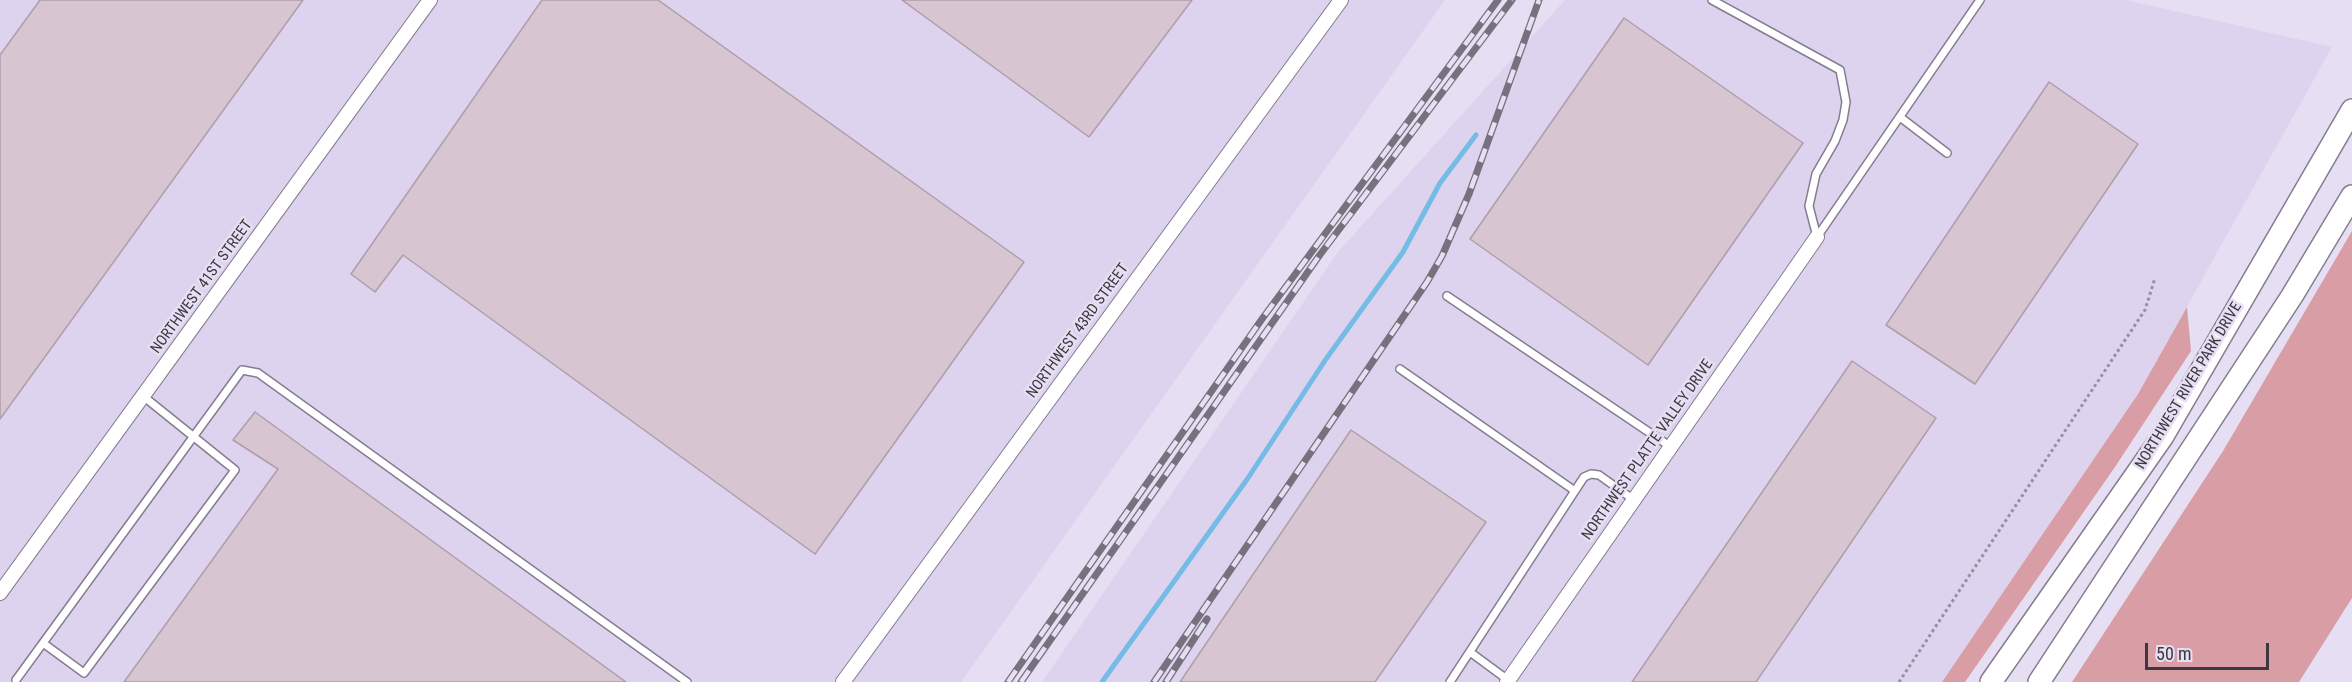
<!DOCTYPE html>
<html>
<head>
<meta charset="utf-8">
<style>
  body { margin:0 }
  #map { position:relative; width:2352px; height:682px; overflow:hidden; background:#e6def2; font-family:"Roboto Condensed",sans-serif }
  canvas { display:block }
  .scale { position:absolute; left:2145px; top:643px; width:124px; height:27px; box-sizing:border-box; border:3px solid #3b3840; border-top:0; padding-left:8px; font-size:18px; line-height:21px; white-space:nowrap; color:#3b3840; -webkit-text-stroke:4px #e6def2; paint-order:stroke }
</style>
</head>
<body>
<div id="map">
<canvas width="2352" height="682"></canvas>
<div class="scale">50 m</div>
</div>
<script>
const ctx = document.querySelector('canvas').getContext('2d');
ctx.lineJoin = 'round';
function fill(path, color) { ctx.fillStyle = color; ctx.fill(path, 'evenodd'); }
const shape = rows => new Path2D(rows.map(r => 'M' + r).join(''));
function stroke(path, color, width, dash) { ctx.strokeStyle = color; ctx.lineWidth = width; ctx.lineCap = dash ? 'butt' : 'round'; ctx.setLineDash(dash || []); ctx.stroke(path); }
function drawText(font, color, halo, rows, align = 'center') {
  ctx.font = font + ' "Roboto Condensed",sans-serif'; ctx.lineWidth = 5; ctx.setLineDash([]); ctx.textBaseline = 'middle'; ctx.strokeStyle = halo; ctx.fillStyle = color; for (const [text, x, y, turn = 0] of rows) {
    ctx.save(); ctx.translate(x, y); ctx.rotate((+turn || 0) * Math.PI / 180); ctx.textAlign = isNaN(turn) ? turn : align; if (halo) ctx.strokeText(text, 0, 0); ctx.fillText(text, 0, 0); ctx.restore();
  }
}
const built = shape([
  [0,0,1445,0,961,682,0,682],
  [1565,0,2126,0,2332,47,2138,394,1942,682,1042,682,1338,252]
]);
const green = shape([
  [2352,231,2352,598,2299,682,2072,682,2223,451],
  [2187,307,2191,351,2115,467,1965,682,1942,682,2138,394]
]);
const stream = shape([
  [1102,682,1248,478,1326,359,1403,252,1440,183,1476,135]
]);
const building = shape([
  [40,0,303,0,0,419,0,55,40,0],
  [542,0,658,0,1024,262,815,554,403,255,375,292,351,274,542,0],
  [902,0,1192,0,1089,137,902,0],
  [1624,18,1803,143,1648,365,1470,239,1624,18],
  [2049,82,2138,144,1975,384,1886,325,2049,82],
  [1852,361,1936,418,1756,682,1632,682,1852,361],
  [255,412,626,682,124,682,278,469,233,440,255,412],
  [1351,430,1486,522,1375,682,1180,682,1351,430]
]);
const path = shape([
  [1899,682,2145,310,2155,278]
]);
const lane = shape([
  [1712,0,1840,70,1846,102,1843,120,1835,141,1816,174,1809,206,1817,237],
  [1900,117,1947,153],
  [1817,237,1980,0],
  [1447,296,1671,447],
  [1400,369,1575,491],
  [43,643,84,673,235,470,143,396],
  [1470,652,1508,680],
  [16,680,242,370,258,373,687,682],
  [1450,682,1584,477,1591,474,1599,475,1634,500]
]);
const street = shape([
  [0,593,430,0],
  [843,682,1341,0],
  [1507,682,1817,237]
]);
const primary = shape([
  [1991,682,2163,436,2352,110],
  [2039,682,2292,296,2352,196]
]);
const rail = shape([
  [1008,682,1262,319,1498,0],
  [1021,682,1319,256,1512,0],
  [1154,682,1427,282,1442,256,1469,194,1539,0],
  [1166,682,1207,619]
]);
const streetNames = [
  ["NORTHWEST 41ST STREET",202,287,-54],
  ["NORTHWEST 43RD STREET",1078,331,-54],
  ["NORTHWEST RIVER PARK DRIVE",2189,386,-59],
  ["NORTHWEST PLATTE VALLEY DRIVE",1648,450,-55]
];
fill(built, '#ddd3ee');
fill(green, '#d99da5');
stroke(stream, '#74bbe6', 5);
fill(building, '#d7c5d2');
stroke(building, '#af9daa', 1.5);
stroke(lane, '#847d8f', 10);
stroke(street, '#847d8f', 16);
stroke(primary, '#847d8f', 24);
stroke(path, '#96909e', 3, [3, 3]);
stroke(lane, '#fff', 7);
stroke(street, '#fff', 14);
stroke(primary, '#fff', 21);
stroke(rail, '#76717d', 7);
stroke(rail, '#e6def2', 4.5, [14]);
drawText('15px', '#3b3840', '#e6def2', streetNames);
</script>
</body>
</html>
